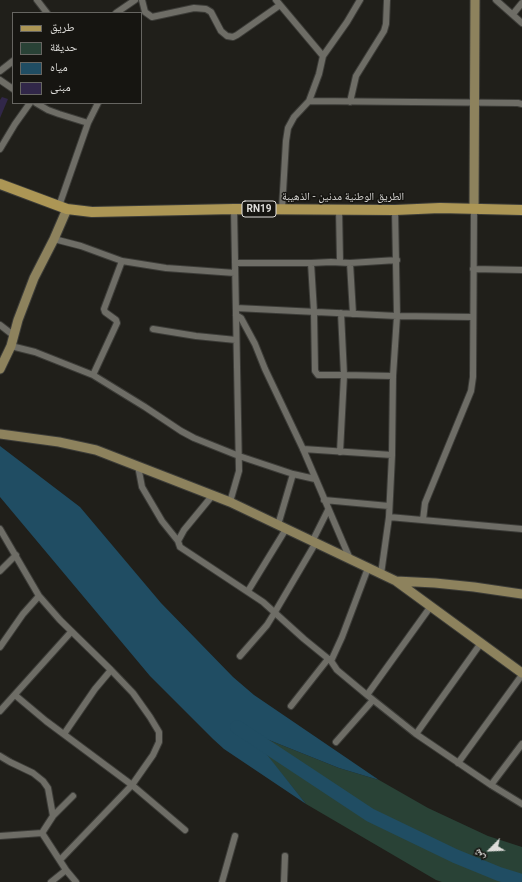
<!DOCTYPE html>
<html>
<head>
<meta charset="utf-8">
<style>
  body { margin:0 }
  #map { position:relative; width:522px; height:882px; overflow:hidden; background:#201f1a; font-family:Roboto,"Noto Naskh Arabic",sans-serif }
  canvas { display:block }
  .legend { position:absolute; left:12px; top:12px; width:130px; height:92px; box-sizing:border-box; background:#161511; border:1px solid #666561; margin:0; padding:5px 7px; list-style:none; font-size:12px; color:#deddda }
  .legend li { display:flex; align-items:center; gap:8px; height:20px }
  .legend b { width:20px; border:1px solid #666561 }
  .north { position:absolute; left:470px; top:830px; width:40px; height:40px; -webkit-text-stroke:3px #161511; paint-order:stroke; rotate:246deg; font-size:11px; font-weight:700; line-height:16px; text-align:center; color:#deddda }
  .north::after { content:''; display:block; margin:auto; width:14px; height:18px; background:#deddda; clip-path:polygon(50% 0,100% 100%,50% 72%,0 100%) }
</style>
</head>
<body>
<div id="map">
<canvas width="522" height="882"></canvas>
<ul class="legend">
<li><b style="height:5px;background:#ac9655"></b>طريق</li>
<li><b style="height:11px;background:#294236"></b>حديقة</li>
<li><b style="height:11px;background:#204d63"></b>مياه</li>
<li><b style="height:11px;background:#312749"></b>مبنى</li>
</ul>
<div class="north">ش</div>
</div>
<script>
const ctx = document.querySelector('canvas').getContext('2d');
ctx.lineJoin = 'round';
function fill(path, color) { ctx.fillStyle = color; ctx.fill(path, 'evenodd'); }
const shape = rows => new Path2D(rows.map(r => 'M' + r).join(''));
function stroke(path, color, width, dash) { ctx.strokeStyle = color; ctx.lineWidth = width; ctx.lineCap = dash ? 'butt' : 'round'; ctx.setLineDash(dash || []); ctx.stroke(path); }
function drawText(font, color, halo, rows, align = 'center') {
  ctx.font = font + ' Roboto,"Noto Naskh Arabic",sans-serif'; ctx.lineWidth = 3; ctx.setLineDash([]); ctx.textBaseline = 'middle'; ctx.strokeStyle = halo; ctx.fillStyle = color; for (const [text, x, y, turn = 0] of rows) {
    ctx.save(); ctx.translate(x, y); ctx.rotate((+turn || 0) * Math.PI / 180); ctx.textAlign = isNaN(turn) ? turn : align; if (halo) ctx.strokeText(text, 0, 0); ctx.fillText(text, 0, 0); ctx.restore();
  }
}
const green = shape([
  [252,737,269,740,339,768,379,780,428,808,488,836,522,847,522,882,442,882,436,880,306,804]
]);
const water = shape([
  [0,446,80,507,161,603,233,677,254,695,379,780,339,768,269,740,253,737,306,804,224,749,213,739,150,676,0,497]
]);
const river = shape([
  [237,727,370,815,455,856,499,874,522,881]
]);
const building = shape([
  [2,97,8,99,0,118,0,100]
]);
const street = shape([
  [37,0,47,13],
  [142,0,145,12,152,17,194,8,206,9,211,12,221,31,227,36,233,37,237,35,280,5],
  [276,0,323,56],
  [496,0,522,23],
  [116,13,135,0],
  [513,14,522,3],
  [0,71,13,61],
  [0,80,13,89],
  [309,101,518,103,522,104],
  [350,102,356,76,384,31,386,24,387,0],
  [36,103,48,110,59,114,88,123],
  [0,149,15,124,30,103],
  [59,206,88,123,98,103],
  [282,209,286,141,288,128,294,117,309,101,319,74,323,56,347,22,360,0],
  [339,209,340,262],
  [54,239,81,246,122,261,166,268,235,273],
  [235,263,311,263,331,262,350,263,397,260],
  [311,263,314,312,315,371,318,375,344,375,340,452],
  [350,263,353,314],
  [473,269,522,270],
  [236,308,397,316,473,317],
  [341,313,344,375,393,376],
  [236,315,241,318,255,344,265,369,303,449,350,559],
  [0,325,13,335],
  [153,329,196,336,236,340],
  [11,346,35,352,93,375,145,407,181,431,194,438,239,456,293,474,315,479],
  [93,375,117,323,116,320,105,312,104,309,122,261],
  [303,449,392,455],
  [138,466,142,487,162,521,178,541],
  [212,496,184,530,178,541,180,547,263,602,304,639,331,661,337,670,367,695,431,606],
  [324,500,389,506],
  [230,502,239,471,234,209],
  [389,517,522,529],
  [423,520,425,503,471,391,473,377,474,209],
  [278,525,293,474],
  [0,529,39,596,60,620,111,670,133,693,150,717,159,732,159,742,153,755,132,785,185,830],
  [312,542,328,510],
  [0,571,16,555],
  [381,574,389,517,392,455,393,376,397,316,395,210],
  [248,591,286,529],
  [0,647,23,614,39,596],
  [240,656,267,625,275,612,315,544],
  [331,661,342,637,368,568],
  [15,695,46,721,132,785,60,860],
  [367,695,416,734,491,785,522,804],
  [291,706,328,659],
  [0,711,71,632],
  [64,734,95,689,111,670],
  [416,734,481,643],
  [336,742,373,700],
  [0,756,10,762,33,773,43,781,48,788,53,816,42,833,66,870,51,882],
  [458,763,522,675],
  [491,785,522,744],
  [53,816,73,796],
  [0,836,42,833],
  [66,870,76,882],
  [222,882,235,836],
  [284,882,285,856]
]);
const secondary = shape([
  [474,209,475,0],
  [0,369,11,346,18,320,34,278,54,239,67,209],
  [0,434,59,442,96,450,230,502,396,581,522,673],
  [396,581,435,583,474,587,522,594]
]);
const primary = shape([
  [0,184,67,209,92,212,234,209,395,210,440,208,522,210]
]);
const shields = [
  [259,209,34]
];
const shieldNames = [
  ["RN19",259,209]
];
const streetNames = [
  ["الطريق الوطنية مدنين - الذهيبة",343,197]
];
fill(green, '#294236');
fill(water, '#204d63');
stroke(river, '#204d63', 14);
fill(building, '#312749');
stroke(street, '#3c3c38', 8);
stroke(secondary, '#3c3c38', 11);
stroke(primary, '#3c3c38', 12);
stroke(street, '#6e6d66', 6);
stroke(secondary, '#8d825d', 9);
stroke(primary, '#ac9655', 10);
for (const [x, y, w] of shields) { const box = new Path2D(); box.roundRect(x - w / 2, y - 8, w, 16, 3); ctx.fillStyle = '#161511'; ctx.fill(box); stroke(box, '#deddda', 1); }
drawText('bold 10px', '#deddda', null, shieldNames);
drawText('11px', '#deddda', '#161511', streetNames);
</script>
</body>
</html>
